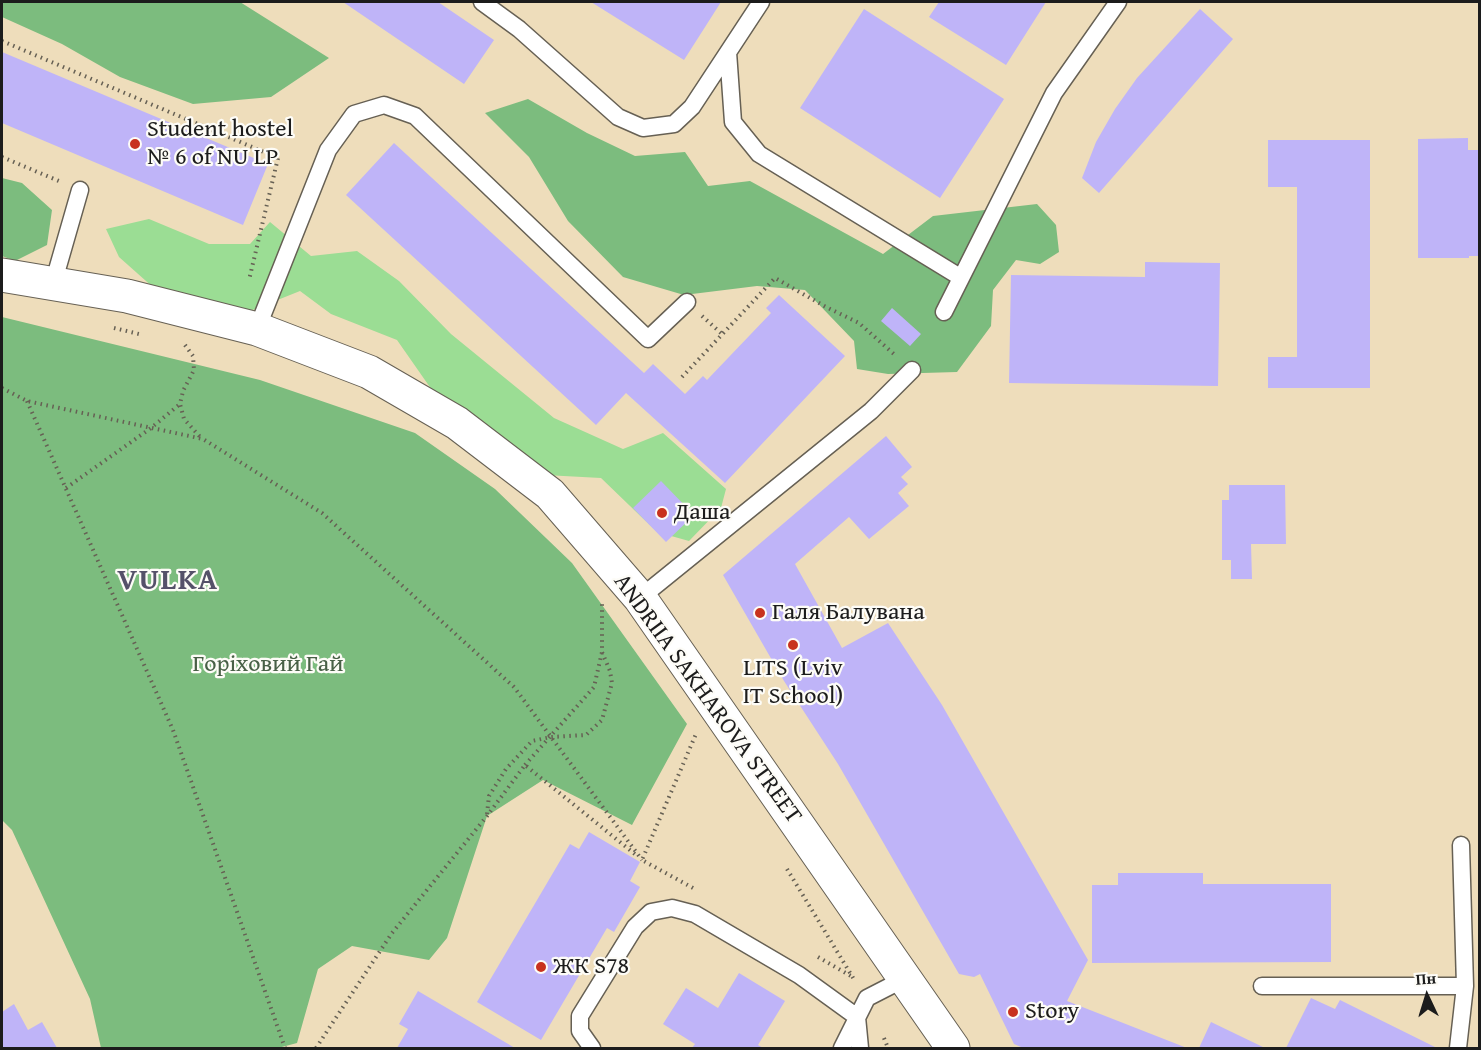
<!DOCTYPE html>
<html>
<head>
<meta charset="utf-8">
<style>
  body { margin:0 }
  #map { position:relative; width:1481px; height:1050px; overflow:hidden; background:#edb; font-family:"Gentium Book Plus",serif }
  canvas { display:block }
  .frame { position:absolute; inset:0; border:3px solid #1c1c1c; pointer-events:none }
  .north { position:absolute; left:1397px; top:966px; width:60px; height:60px; -webkit-text-stroke:4px #fdfcf7; paint-order:stroke; rotate:356deg; font-size:16px; font-weight:700; line-height:24px; text-align:center; color:#1c1c1c }
  .north::after { content:''; display:block; margin:auto; width:21px; height:27px; background:#1c1c1c; clip-path:polygon(50% 0,100% 100%,50% 72%,0 100%) }
</style>
</head>
<body>
<div id="map">
<canvas width="1481" height="1050"></canvas>
<div class="frame"></div>
<div class="north">Пн</div>
</div>
<script>
const ctx = document.querySelector('canvas').getContext('2d');
ctx.lineJoin = 'round';
function fill(path, color) { ctx.fillStyle = color; ctx.fill(path, 'evenodd'); }
const shape = rows => new Path2D(rows.map(r => 'M' + r).join(''));
function stroke(path, color, width, dash) { ctx.strokeStyle = color; ctx.lineWidth = width; ctx.lineCap = dash ? 'butt' : 'round'; ctx.setLineDash(dash || []); ctx.stroke(path); }
function drawText(font, color, halo, rows, align = 'center') {
  ctx.font = font + ' "Gentium Book Plus",serif'; ctx.lineWidth = 4.5; ctx.setLineDash([]); ctx.textBaseline = 'middle'; ctx.strokeStyle = halo; ctx.fillStyle = color; for (const [text, x, y, turn = 0] of rows) {
    ctx.save(); ctx.translate(x, y); ctx.rotate((+turn || 0) * Math.PI / 180); ctx.textAlign = isNaN(turn) ? turn : align; if (halo) ctx.strokeText(text, 0, 0); ctx.fillText(text, 0, 0); ctx.restore();
  }
}
const green = shape([
  [149,219,209,244,250,244,270,222,311,256,357,251,399,281,451,334,554,418,623,449,663,433,726,489,721,508,689,541,657,532,601,478,545,475,434,393,397,340,331,314,300,291,250,311,155,289,119,257,106,229]
]);
const forest = shape([
  [2,2,240,2,329,58,271,97,193,104,120,77,62,44,2,17],
  [528,99,587,133,635,156,685,152,708,186,750,181,883,254,933,216,1037,204,1056,225,1059,252,1040,264,1016,260,993,290,991,326,957,372,888,374,857,369,854,341,805,290,757,286,684,295,623,277,568,221,529,157,485,113],
  [2,178,22,183,52,210,47,245,15,261,2,256],
  [2,317,260,380,415,433,495,489,572,563,687,724,632,825,543,780,487,816,447,938,429,960,352,946,318,969,297,1043,278,1048,101,1048,90,999,12,830,2,820]
]);
const building = shape([
  [343,2,438,2,494,40,464,84],
  [591,2,721,2,684,60],
  [939,2,1046,2,1006,65,929,17],
  [864,9,1004,99,940,198,800,108],
  [1200,9,1233,39,1099,193,1082,178,1096,142,1115,109,1137,78],
  [2,52,268,164,243,225,2,123],
  [1468,138,1468,150,1480,150,1480,256,1469,256,1469,258,1418,258,1418,139],
  [1268,140,1370,140,1370,388,1268,388,1268,357,1297,357,1297,187,1268,187],
  [394,143,644,373,653,364,685,394,703,376,707,380,771,313,766,308,779,295,845,356,725,483,626,393,596,425,346,195],
  [1145,262,1220,263,1218,386,1009,383,1011,275,1145,277],
  [892,308,921,334,910,346,881,321],
  [886,436,912,467,901,477,908,484,898,493,909,506,869,539,849,517,795,564,842,648,888,623,942,705,1088,960,1067,1001,1187,1048,1029,1048,1021,1047,1014,1044,980,974,974,977,959,974,838,764,784,681,723,575],
  [661,481,694,515,666,542,633,508],
  [1229,485,1285,485,1286,544,1251,544,1252,579,1231,579,1231,560,1222,560,1222,500,1229,500],
  [589,832,640,862,630,881,640,887,614,932,607,928,541,1040,477,1002,570,844,579,849],
  [1118,873,1203,873,1203,884,1331,884,1331,962,1092,963,1092,885,1118,885],
  [739,973,785,1001,758,1045,763,1048,692,1048,695,1044,663,1024,686,988,718,1008],
  [418,991,515,1048,397,1048,408,1029,399,1024],
  [1311,998,1335,1009,1340,1000,1437,1048,1286,1048],
  [14,1004,28,1030,42,1022,57,1048,2,1048,2,1012],
  [1211,1022,1265,1048,1199,1048]
]);
const path = shape([
  [2,41,278,158,249,280],
  [2,157,59,181],
  [702,316,722,334],
  [114,328,139,334],
  [185,345,193,356,194,370,183,391,180,404,184,419,202,439],
  [682,377,775,278,826,307,859,323,896,356],
  [2,388,27,401,203,439,322,513,514,687,642,860],
  [27,401,173,730,285,1048],
  [66,488,151,428,180,404],
  [525,765,594,687,602,652],
  [487,814,489,796,506,769,532,741,551,737,586,735,602,720,612,683,610,671,602,652,602,604],
  [787,869,855,981],
  [693,888,642,860,696,734],
  [818,957,851,976],
  [884,1038,888,1048],
  [316,1048,392,933,487,816,525,765,636,855]
]);
const service = shape([
  [482,2,519,29,618,117,643,128,674,124,692,107,761,2],
  [728,52,733,122,759,154,960,277],
  [53,284,80,190],
  [944,312,1054,93,1118,2],
  [257,329,328,150,354,114,384,105,415,116,648,339,687,302],
  [640,598,871,411,912,370],
  [1262,986,1465,986],
  [592,1048,580,1031,580,1016,635,927,651,912,672,908,695,914,799,975,857,1017,860,1048],
  [842,1048,867,998,904,979],
  [1458,1048,1465,986,1461,845]
]);
const tertiary = shape([
  [2,275,127,296,257,329,369,372,457,423,550,494,640,598,953,1048]
]);
const markers = [
  [135,144,6,"#c8321e"],
  [662,513,6,"#c8321e"],
  [760,613,6,"#c8321e"],
  [793,645,6,"#c8321e"],
  [541,967,6,"#c8321e"],
  [1013,1012,6,"#c8321e"]
];
const poiNames = [
  ["Student hostel",147,130],
  ["№ 6 of NU LP",147,158],
  ["Даша",674,513],
  ["Галя Балувана",772,613],
  ["LITS (Lviv",793,669,"center"],
  ["IT School)",793,697,"center"],
  ["ЖК S78",553,967],
  ["Story",1025,1012]
];
const parkNames = [
  ["Горіховий Гай",268,665]
];
const streetNames = [
  ["ANDRIIA SAKHAROVA STREET",707,699,54]
];
const districtNames = [
  ["VULKA",168,581]
];
fill(green, '#9bdd94');
fill(forest, '#7cbc7e');
fill(building, '#bfb4f8');
stroke(service, '#666054', 19);
stroke(tertiary, '#666054', 35);
stroke(path, '#666054', 4, [1.5, 4.5]);
stroke(service, '#fff', 16);
stroke(tertiary, '#fff', 33);
for (const [x, y, r, color] of markers) { const dot = new Path2D(); dot.arc(x, y, r, 0, 2 * Math.PI); ctx.fillStyle = color; ctx.fill(dot); stroke(dot, '#fdfcf7', 2); }
drawText('24px', '#1c1c1c', '#fdfcf7', poiNames, 'left');
drawText('24px', '#486046', '#fdfcf7', parkNames);
drawText('24px', '#1c1c1c', '#fdfcf7', streetNames);
ctx.letterSpacing = '1.5px';
drawText('bold 30px', '#555169', '#fdfcf7', districtNames);
ctx.letterSpacing = '0px';
</script>
</body>
</html>
